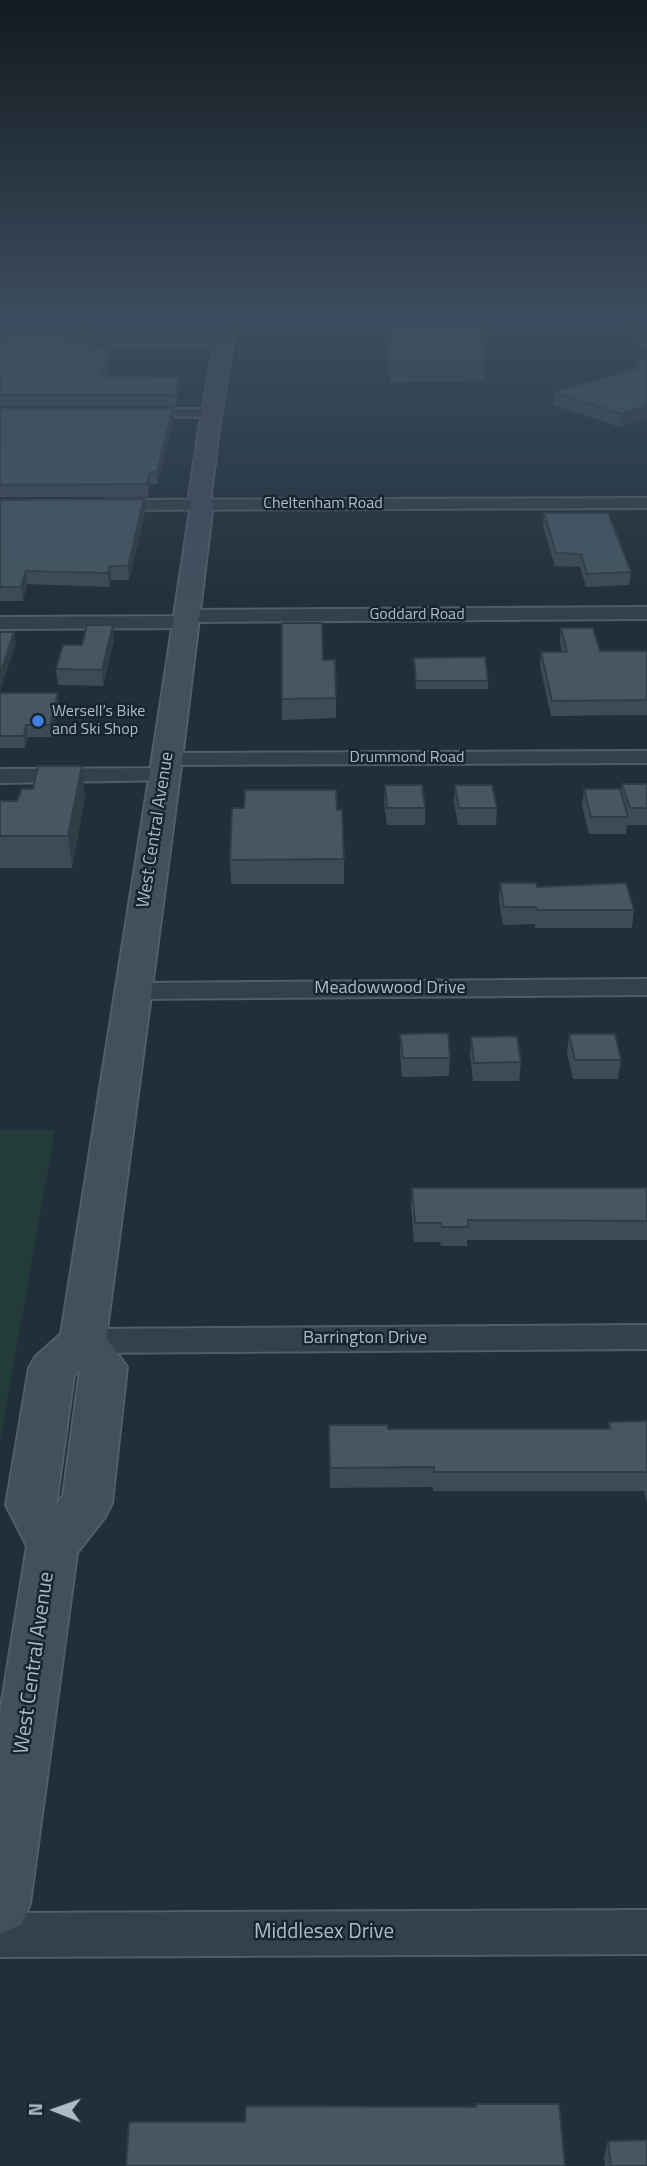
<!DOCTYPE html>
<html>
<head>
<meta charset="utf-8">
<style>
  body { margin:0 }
  #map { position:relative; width:647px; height:2166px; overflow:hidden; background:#202f39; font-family:"Titillium Web",sans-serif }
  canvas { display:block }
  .north { position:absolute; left:21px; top:2075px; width:70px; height:70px; -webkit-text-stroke:5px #19252e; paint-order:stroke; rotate:271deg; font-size:19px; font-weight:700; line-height:28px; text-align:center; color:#aebbc6 }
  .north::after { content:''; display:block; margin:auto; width:24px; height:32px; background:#aebbc6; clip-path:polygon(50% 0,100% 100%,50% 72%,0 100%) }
</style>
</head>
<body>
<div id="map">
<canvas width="647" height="2166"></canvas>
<div class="north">N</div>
</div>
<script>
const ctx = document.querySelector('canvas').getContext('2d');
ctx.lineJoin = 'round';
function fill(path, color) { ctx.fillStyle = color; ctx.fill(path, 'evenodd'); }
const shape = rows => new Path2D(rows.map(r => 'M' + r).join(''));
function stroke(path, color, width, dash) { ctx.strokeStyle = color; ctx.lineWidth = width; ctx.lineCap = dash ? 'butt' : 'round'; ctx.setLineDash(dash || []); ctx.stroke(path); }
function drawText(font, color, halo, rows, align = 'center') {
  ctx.font = font + ' "Titillium Web",sans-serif'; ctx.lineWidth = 5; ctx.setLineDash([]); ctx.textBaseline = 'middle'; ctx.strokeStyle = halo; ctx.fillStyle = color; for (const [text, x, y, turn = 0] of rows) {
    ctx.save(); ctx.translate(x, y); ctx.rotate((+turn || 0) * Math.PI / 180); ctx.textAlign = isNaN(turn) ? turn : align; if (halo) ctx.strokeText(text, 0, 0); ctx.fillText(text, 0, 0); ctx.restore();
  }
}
const green = shape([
  [0,1130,55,1130,0,1441]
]);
const street = shape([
  [0,338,222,338,229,342,222,346,0,346,0,338],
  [134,409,212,409,219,413,212,417,129,416,127,413,129,410,134,409],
  [647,498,647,508,107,510,99,505,107,500,647,498],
  [647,607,647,619,194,622,192,626,185,628,0,629,0,617,177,616,179,612,186,610,647,607],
  [647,751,647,763,167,765,159,764,156,759,159,754,167,753,647,751],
  [165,768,173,770,176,775,173,780,0,783,0,769,165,768],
  [647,979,647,995,133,999,124,997,120,991,124,985,133,983,647,979],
  [647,1325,647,1349,83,1353,71,1350,66,1341,71,1332,83,1329,647,1325],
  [647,1910,647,1954,0,1957,0,1913,647,1910]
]);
const secondary = shape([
  [219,318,237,318,220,423,211,495,213,504,182,759,106,1338,127,1367,112,1503,105,1517,77,1553,30,1904,21,1925,0,1934,0,1713,27,1546,6,1505,29,1368,36,1356,61,1334,152,759,191,504,189,495,200,423,219,318],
  [80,1370,63,1496,56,1505,74,1375,80,1370]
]);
const wall = shape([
  [2,318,92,318,86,335,4,335],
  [381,318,485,318,486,324,484,381,390,382],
  [565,318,645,318,647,326,647,351,610,322,566,322],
  [0,336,110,347,111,358,106,376,179,377,179,389,176,406,0,406],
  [647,358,620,427,553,405,554,392,635,369,636,360],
  [0,408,173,408,173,420,157,484,150,484,148,497,0,497],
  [0,500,145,512,129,580,111,580,109,587,27,584,23,601,0,601],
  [544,513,631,572,629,585,586,587,580,567,555,566,543,526],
  [561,628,600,651,647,651,647,715,551,716,540,666,541,652,562,652,560,642],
  [114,640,103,686,58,685,56,669,82,645],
  [414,658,488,681,488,689,416,689],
  [0,693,59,705,51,737,28,737,25,748,0,748],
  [336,698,336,718,282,720,282,699],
  [82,766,85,797,72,868,0,868,0,801,17,801,33,789],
  [622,784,647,784,647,825,627,825,627,824,626,834,589,834,582,806,584,789,621,792],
  [385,785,425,808,425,825,387,825,384,802],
  [455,785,497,808,496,825,458,825,454,802],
  [337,810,344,859,344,884,231,884,230,860],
  [500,883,537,887,634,910,632,928,535,928,535,924,503,925,499,901],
  [400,1034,450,1058,449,1076,402,1077,400,1052],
  [569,1034,621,1060,618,1079,573,1079,567,1053],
  [471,1037,521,1062,519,1081,473,1081,470,1055],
  [412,1188,647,1188,647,1240,467,1240,467,1246,441,1246,440,1242,414,1242,411,1207],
  [647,1421,647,1504,644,1491,433,1491,433,1487,330,1488,329,1425,388,1429,608,1429,609,1422],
  [608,2141,647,2166,605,2166,604,2157]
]);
const shadedWall = shape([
  [84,318,92,318,86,335],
  [110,347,111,358,102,388,101,376],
  [179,377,179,389,176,406,175,395],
  [647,405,647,418,620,427,622,414],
  [173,408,173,420,157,484,157,472],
  [150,472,150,484,148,497,147,484],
  [144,499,145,512,129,580,128,566],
  [110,566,111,580,109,587,108,573],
  [26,571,27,584,23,601,21,587],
  [113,625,114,640,103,686,102,670],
  [14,632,16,644,0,691,0,675],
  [58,693,59,705,51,737,50,725],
  [26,725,28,737,25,748,24,736],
  [82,766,85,797,72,868,68,836]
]);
const building = shape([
  [384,318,485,318,486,324,482,324,485,335,479,336,485,360,390,361,384,318],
  [622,318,645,318,647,326,647,338,622,318],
  [0,336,80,337,77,344,110,347,101,376,179,377,175,395,0,395,0,336],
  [647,358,647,405,622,414,554,392,637,368,636,360,647,358],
  [0,408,173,408,157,472,150,472,147,484,0,485,0,408],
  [144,499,128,566,110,566,108,573,26,571,21,587,0,587,0,500,144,499],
  [544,513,608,513,631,572,587,574,581,554,556,553,544,513],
  [282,623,322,623,323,660,335,660,336,698,282,699,282,623],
  [87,625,113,625,102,670,56,669,63,645,82,645,87,625],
  [561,628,593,628,600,651,647,651,647,700,552,701,541,652,567,652,561,628],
  [0,632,14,632,0,675,0,632],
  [485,657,488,681,416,681,414,658,485,657],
  [0,693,58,693,50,725,26,725,24,736,0,736,0,693],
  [38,766,82,766,68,836,0,836,0,801,17,801,22,789,33,789,38,766],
  [622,784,647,784,647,808,630,808,622,784],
  [385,785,422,785,425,808,387,808,385,785],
  [455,785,492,785,497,808,459,808,455,785],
  [584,789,620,789,628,817,591,817,584,789],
  [245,790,336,790,337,810,342,810,344,859,230,860,232,808,244,808,245,790],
  [500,883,536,883,537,887,626,883,634,910,537,910,536,907,504,907,500,883],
  [448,1033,450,1058,403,1058,400,1034,448,1033],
  [569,1034,615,1034,621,1060,575,1060,569,1034],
  [517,1036,521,1062,474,1063,471,1037,517,1036],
  [412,1188,647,1188,647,1221,468,1220,468,1227,442,1227,441,1223,415,1223,412,1188],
  [647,1421,647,1472,434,1472,434,1467,330,1468,329,1425,388,1425,388,1429,610,1429,609,1422,647,1421],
  [476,2104,559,2104,565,2166,126,2166,129,2122,245,2122,246,2106,476,2107,476,2104],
  [647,2140,647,2166,611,2166,608,2141,647,2140]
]);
const markers = [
  [38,721,7,"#3f7fe0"]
];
const farStreetnames = [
  ["Cheltenham Road",323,504],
  ["Goddard Road",417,615],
  ["Drummond Road",407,758]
];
const farPoinames = [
  ["Wersell’s Bike",52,712],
  ["and Ski Shop",52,730]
];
const streetNames = [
  ["West Central Avenue",156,830,-81],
  ["Meadowwood Drive",390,989],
  ["Barrington Drive",365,1339]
];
const nearStreetnames = [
  ["West Central Avenue",35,1663,-82],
  ["Middlesex Drive",324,1933]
];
fill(green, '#233c3a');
stroke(street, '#515e67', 4);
stroke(secondary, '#515e67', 4);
fill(street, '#34404a');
fill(secondary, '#42505d');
fill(wall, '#3c4b55');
fill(shadedWall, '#313d45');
fill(building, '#465763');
stroke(building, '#313d45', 2);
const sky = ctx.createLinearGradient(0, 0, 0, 622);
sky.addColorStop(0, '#121a1f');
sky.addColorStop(0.51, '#3c4d5f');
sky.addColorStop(1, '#3c4d5f00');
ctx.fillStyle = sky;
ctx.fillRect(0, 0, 647, 622);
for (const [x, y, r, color] of markers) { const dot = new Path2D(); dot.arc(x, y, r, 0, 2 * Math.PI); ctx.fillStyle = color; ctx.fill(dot); stroke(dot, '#19252e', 2.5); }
drawText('16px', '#aebbc6', '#19252e', farStreetnames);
drawText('16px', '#aebbc6', '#19252e', farPoinames, 'left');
drawText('18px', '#aebbc6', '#19252e', streetNames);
drawText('21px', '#aebbc6', '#19252e', nearStreetnames);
</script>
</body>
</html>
